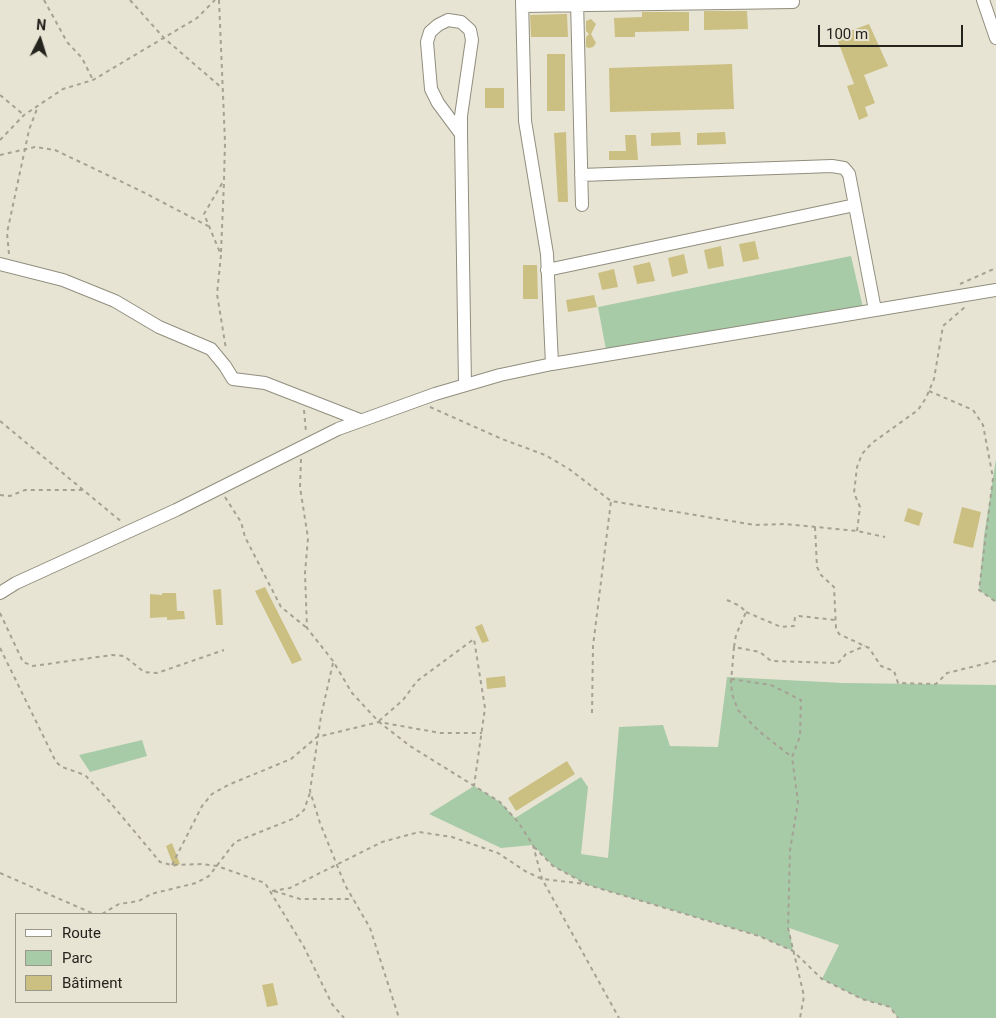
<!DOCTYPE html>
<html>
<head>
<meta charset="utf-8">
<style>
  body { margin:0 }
  #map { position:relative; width:996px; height:1018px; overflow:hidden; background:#e8e4d4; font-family:Roboto,sans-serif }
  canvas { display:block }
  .legend { position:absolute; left:15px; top:913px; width:162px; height:90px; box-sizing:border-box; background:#e8e4d4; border:1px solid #9a978b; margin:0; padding:6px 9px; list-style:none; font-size:15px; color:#24231d }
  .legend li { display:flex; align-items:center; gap:10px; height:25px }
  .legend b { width:25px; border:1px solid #9a978b }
  .north { position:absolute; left:15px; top:15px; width:50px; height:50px; -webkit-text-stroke:4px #e8e4d4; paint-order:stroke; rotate:5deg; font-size:14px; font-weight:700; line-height:20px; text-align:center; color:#24231d }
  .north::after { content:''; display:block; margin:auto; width:18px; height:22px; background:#24231d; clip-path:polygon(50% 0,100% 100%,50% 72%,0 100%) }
  .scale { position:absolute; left:818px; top:25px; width:145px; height:22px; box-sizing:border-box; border:2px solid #24231d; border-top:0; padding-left:6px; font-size:15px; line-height:18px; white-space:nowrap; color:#24231d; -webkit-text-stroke:4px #e8e4d4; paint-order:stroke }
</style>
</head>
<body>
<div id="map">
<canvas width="996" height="1018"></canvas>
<ul class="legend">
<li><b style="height:6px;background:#fff"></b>Route</li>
<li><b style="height:14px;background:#a7caa7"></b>Parc</li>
<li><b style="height:14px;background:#cbbf81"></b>Bâtiment</li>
</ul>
<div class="north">N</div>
<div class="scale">100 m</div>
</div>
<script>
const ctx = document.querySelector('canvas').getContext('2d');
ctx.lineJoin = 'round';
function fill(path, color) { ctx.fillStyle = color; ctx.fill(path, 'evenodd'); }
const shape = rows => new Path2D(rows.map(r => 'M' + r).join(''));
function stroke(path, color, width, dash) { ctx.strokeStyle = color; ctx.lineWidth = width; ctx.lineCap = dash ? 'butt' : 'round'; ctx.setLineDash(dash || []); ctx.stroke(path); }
const green = shape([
  [851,256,864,312,607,355,598,307],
  [996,459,996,602,979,590,984,536],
  [727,677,843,683,996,685,996,1018,898,1018,890,1007,862,999,822,979,839,945,789,928,793,951,759,936,588,885,553,866,533,845,501,848,429,814,474,786,500,802,515,818,581,777,588,787,581,854,608,858,619,727,663,725,670,746,718,747],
  [142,740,147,756,90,772,79,755]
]);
const building = shape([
  [704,11,747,11,748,29,704,30],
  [642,12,689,12,689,31,635,32,635,37,615,37,614,18,642,17],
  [567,14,568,37,531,37,530,15],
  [591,19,596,24,591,34,596,43,593,47,589,48,586,47,586,37,589,34,586,31,586,21],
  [869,24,888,66,864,75,875,103,865,107,868,116,859,120,847,86,854,84,836,36],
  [547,54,565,54,565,111,547,111],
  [732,64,734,109,610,112,609,68],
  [485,88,504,88,504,108,485,108],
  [566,132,568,202,558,202,554,133],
  [680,132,681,145,651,146,651,133],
  [725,132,726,144,697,145,697,133],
  [625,135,636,135,638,160,609,160,609,151,626,151],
  [755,241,759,259,743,262,739,244],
  [721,246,724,266,708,269,704,250],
  [684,254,688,273,672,277,668,258],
  [650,262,655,281,637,284,633,266],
  [523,265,537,265,538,299,523,299],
  [614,269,618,287,602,290,598,273],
  [594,295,597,307,568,312,566,300],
  [962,507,981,512,973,548,953,543],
  [908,508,923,513,919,526,904,521],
  [265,587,302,660,292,664,255,591],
  [221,589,223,625,216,625,213,590],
  [162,593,176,593,177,611,184,611,185,619,167,620,167,617,150,618,150,594,162,595],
  [482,624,489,641,482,643,475,627],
  [505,676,506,687,487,689,486,678],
  [567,761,575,774,516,811,508,798],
  [172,843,180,864,174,867,166,846],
  [273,983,278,1005,267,1007,262,985]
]);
const path = shape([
  [44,0,67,42,82,58,93,80],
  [130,0,164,38,222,88],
  [219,0,225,142,224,180,204,214,221,255,217,294,226,349],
  [0,95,24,115],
  [0,140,24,115,63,89,93,80,197,18,215,0],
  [0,155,35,147,55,150,141,191,208,226],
  [221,252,224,182],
  [9,254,7,233,29,130,38,106],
  [960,284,996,268],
  [929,391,973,410,983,425,993,478,979,590,996,602],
  [430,407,502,439,545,455,569,469,611,501,755,525,785,524,857,531,885,537],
  [304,410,306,432],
  [0,421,123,523],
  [301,459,300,487,308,538,305,573,307,628,333,661,352,693,379,722,410,746,500,802,518,822,533,845,542,879,619,1018],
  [0,495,10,496,25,490,82,490],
  [225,497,241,522,245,537,281,607,307,628],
  [815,527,817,567,821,575,834,587,836,628,839,634,869,648,881,666,894,671,898,683,936,684,947,673,996,661],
  [857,531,860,507,854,493,857,467,862,454,872,443,918,410,926,398,934,379,943,326,965,307],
  [727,600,740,606,746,612,736,635,734,647,760,652,771,661,838,663,846,654,865,646],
  [746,612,781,627,794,626,795,617,799,616,835,620],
  [0,613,23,662,33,666,112,655,124,656,144,672,157,673,224,650],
  [734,647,731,682,732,694,738,710,760,732,792,757],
  [0,648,56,762,62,767,85,775,109,801,160,862,172,865,202,864,217,866,265,883,304,947,332,1004,344,1018],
  [333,663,321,716,310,791,320,823,345,885,370,928,399,1018],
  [731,679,771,685,801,700,800,736,792,757,798,802,790,850,788,928,804,996,800,1018],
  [592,713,593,646,611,501],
  [379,721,403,700,417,681,474,639,485,708,474,786],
  [534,847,553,866,588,885,759,936,793,951,822,979,862,999,890,1007,898,1018],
  [172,865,202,806,212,794,228,785,291,759,317,737,379,722,440,733,482,733],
  [0,873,94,914],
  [272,891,290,888,382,842,419,832,452,837,498,853,525,871,542,879,586,884],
  [274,891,300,899,353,899],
  [102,914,119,904,139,901,151,894,196,883,209,876,235,842,295,818,304,810,310,793]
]);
const minor = shape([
  [522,0,525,121,547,254,552,364],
  [577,0,582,205],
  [983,0,996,38],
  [522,6,793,2],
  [461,134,438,103,431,89,427,42,430,32,438,25,448,20,461,22,470,30,472,40,461,116,461,134,465,385],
  [581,175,832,166,844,168,849,174,875,310],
  [0,264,63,280,115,301,159,327,211,349,225,366,233,379,265,383,360,420],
  [547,270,855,205],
  [0,593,16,583,176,510,338,429,435,394,500,375,552,364,996,290]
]);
fill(green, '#a7caa7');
fill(building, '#cbbf81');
stroke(minor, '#918e7e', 14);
stroke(path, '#a5a295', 2, [4, 4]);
stroke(minor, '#fff', 12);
</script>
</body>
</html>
